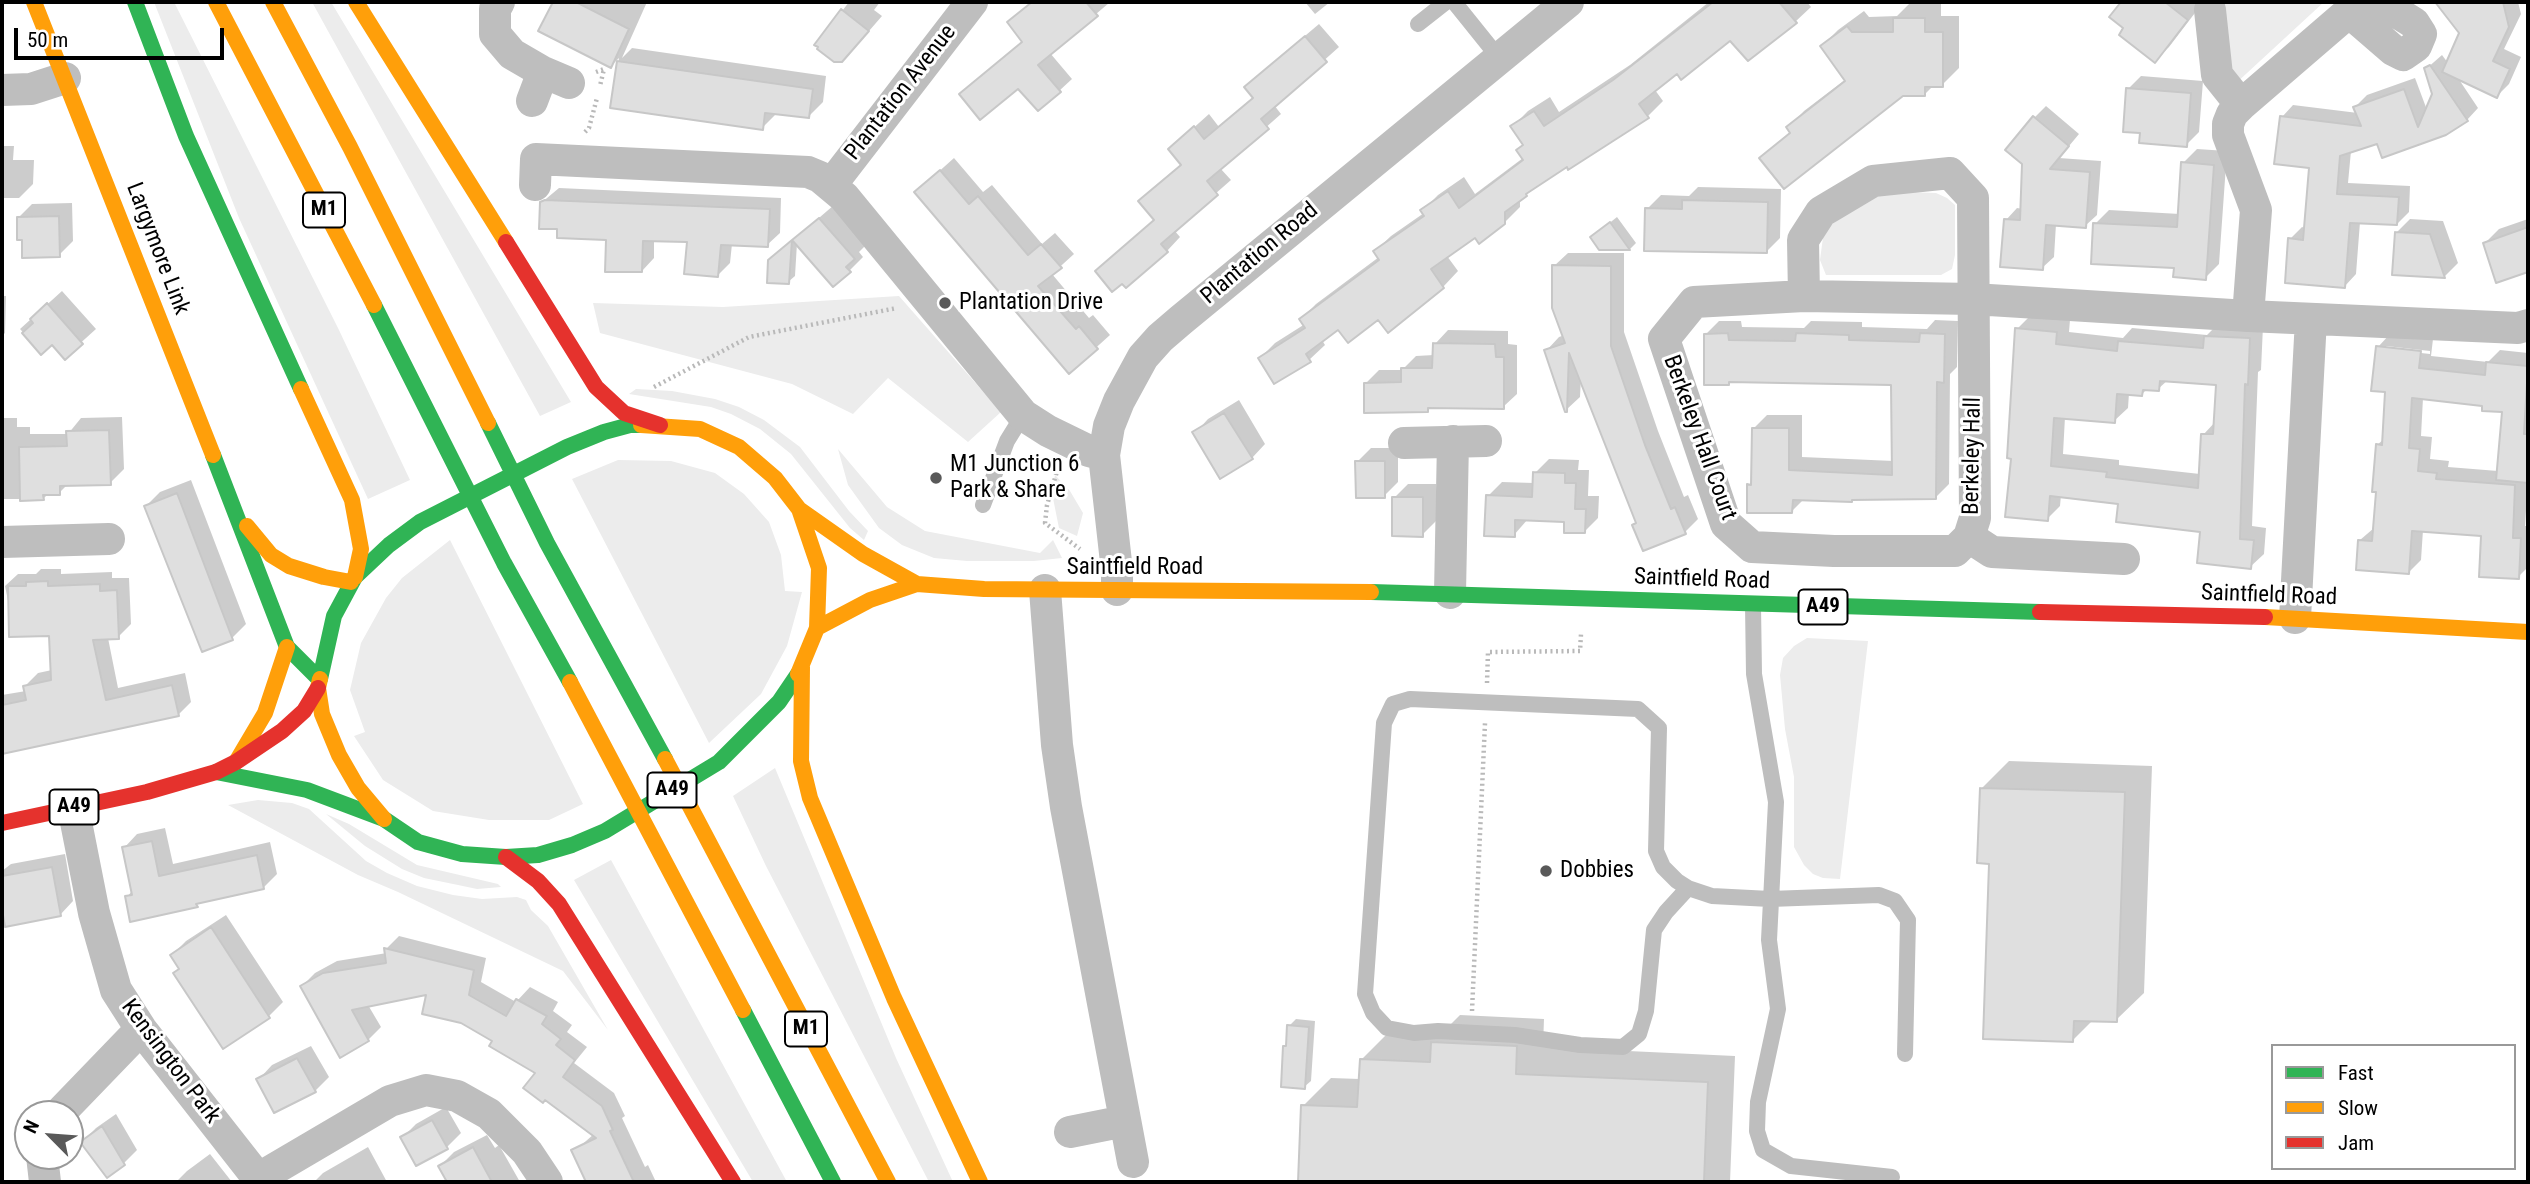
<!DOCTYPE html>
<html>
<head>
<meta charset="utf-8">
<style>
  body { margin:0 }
  #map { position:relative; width:2530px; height:1184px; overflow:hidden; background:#fff; font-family:"Roboto Condensed",sans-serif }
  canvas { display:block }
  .frame { position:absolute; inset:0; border:4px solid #000; pointer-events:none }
  .legend { position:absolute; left:2271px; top:1044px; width:245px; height:126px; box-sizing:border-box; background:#fff; border:2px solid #999; margin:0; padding:9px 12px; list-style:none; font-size:21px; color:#000 }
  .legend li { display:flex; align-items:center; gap:14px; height:35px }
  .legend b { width:35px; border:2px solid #999 }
  .north { position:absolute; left:14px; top:1100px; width:70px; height:70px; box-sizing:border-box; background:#fff; border:2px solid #999; border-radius:50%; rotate:295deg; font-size:19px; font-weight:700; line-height:28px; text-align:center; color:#000 }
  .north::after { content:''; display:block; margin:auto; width:24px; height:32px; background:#595959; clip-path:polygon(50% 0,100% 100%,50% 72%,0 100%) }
  .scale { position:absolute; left:14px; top:28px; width:210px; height:32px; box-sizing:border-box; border:4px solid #000; border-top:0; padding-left:9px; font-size:21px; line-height:24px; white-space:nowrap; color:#000; -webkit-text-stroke:5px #fff; paint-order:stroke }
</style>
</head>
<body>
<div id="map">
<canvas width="2530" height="1184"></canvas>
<div class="frame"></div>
<ul class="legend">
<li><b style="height:9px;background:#30b455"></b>Fast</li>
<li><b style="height:9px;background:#ff9f0a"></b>Slow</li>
<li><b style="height:9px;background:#e5322d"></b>Jam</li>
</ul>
<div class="north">N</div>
<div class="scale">50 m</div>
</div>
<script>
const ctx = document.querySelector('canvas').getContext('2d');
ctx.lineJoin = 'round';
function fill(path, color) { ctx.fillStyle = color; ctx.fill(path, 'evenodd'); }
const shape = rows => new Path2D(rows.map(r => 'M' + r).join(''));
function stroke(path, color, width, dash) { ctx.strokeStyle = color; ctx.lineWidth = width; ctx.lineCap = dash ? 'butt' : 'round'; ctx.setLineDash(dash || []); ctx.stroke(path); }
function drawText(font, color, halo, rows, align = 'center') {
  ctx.font = font + ' "Roboto Condensed",sans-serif'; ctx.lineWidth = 6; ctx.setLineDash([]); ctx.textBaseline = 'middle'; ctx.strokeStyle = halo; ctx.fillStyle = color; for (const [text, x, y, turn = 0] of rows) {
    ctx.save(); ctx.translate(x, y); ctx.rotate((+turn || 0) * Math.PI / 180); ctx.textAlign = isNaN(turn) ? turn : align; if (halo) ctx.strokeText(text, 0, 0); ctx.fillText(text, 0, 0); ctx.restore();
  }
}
const green = shape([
  [154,2,174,2,338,328,410,480,368,499,239,218],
  [312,2,331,2,571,402,540,416],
  [2216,2,2324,2,2234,85],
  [1879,191,1936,193,1947,198,1955,205,1955,255,1952,269,1941,275,1826,275,1820,260,1824,230],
  [899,296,1001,412,968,442,888,378,853,414,792,384,600,333,593,303,723,307],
  [636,389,672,391,715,399,739,407,764,420,800,447,849,511,868,531,864,540,850,528,791,454,760,429,731,414,711,407,629,394],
  [838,449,887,507,925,531,1040,553,1053,540,1062,558,1034,561,967,561,934,558,902,545,879,528,848,485],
  [618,460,671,461,715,473,744,494,769,522,781,555,785,591,802,592,787,646,761,694,709,743,572,479],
  [1055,475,1070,491,1083,513,1077,536,1059,528,1052,493],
  [450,540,583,804,549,820,489,820,433,811,383,780,354,736,365,732,350,690,361,643,386,598,402,578],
  [1807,638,1868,641,1840,879,1823,878,1813,874,1804,865,1794,847,1794,777,1785,729,1780,675,1783,658,1794,646],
  [775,768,896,1058,953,1182,929,1182,766,866,733,796],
  [258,800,292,803,309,809,366,861,387,873,417,886,453,895,482,899,517,897,526,900,531,910,548,926,608,1030,563,971,398,892,358,875,228,805],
  [326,814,349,824,417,865,498,884,501,887,477,889,458,885,424,878,402,869,365,846],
  [611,860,787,1182,753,1182,574,880]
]);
const shadow = shape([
  [555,2,647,2,622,58,632,48,826,76,823,102,809,116,776,114,762,128,612,106,619,58,611,66,541,30],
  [849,2,880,2,874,10,882,16,856,46,817,44],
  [1031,2,1109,3,1050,53,1072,79,1059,91,1019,86,961,94,1024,41,1009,22],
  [1305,2,1330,2,1315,14],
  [1709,2,1807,2,1811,7,1795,22,1730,39,1677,72,1655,90,1663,101,1648,116,1533,187,1520,199,1520,207,1504,223,1476,236,1447,256,1458,271,1443,287,1378,318,1338,328,1322,340,1325,345,1309,360,1260,358,1275,343,1305,324,1301,319,1316,304,1379,257,1375,251,1391,236,1424,213,1423,210,1438,195,1464,177,1475,194,1523,158,1518,150,1524,144,1513,126,1528,111,1550,97,1559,112,1630,65],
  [1911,2,1941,3,1941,16,1959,16,1959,68,1942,85,1934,85,1924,95,1903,95,1761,158,1791,131,1788,128,1804,111,1846,79,1822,46,1838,30,1864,11,1869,17,1897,16],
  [2123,2,2196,2,2201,5,2169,47,2155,60,2126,28,2111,17],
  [2437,2,2518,2,2521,14,2504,49,2521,57,2509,84,2497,96,2458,78,2478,108,2467,120,2378,141,2351,151,2348,183,2410,186,2409,212,2397,224,2360,222,2356,274,2345,286,2290,239,2302,227,2305,228,2311,167,2282,117,2293,105,2358,113,2355,107,2367,95,2415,78,2427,110,2434,94,2426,69,2442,55,2448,63,2461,33],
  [1319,24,1339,47,1274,105,1281,114,1220,168,1231,180,1174,230,1180,237,1167,251,1097,271,1155,219,1154,188,1182,164,1170,149,1209,114,1219,127,1254,97,1260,74],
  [2141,76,2203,81,2199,132,2186,145,2142,132,2128,89],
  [2046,106,2079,134,2059,158,2101,161,2097,215,2085,226,2056,224,2054,257,2042,268,2006,220,2017,208,2023,209,2024,163,2034,118],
  [2,146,14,146,13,160,34,160,33,184,19,198,2,198],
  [2197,149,2227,151,2219,264,2205,278,2175,267,2095,224,2109,210,2180,214,2183,163],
  [954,158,983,192,992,185,1042,244,1055,233,1074,254,1052,274,1089,318,1093,315,1110,335,1069,372,916,192],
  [1698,187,1781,189,1780,238,1766,252,1647,209,1661,195,1689,196],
  [559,188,781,198,780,233,767,245,732,244,730,263,718,275,689,241,654,239,654,258,642,271,607,238,559,228,541,203],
  [72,203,73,241,59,255,24,238,18,218,32,204],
  [834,205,867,244,859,252,863,257,849,271,797,243,795,276,788,282,777,254],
  [1617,217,1636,243,1630,249,1600,248,1592,237],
  [2410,219,2443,221,2458,263,2444,277,2396,233],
  [2528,219,2528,270,2498,281,2485,243,2499,229],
  [1568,253,1624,253,1624,332,1658,431,1684,497,1688,495,1698,519,1685,532,1638,522,1581,377,1580,397,1566,410,1546,351,1559,337,1565,335,1554,266],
  [62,291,96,329,65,357,52,342,41,352,20,329],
  [2,296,6,296,5,333,2,336],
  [2030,316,2070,320,2069,332,2123,338,2132,328,2207,335,2219,323,2263,326,2261,370,2258,372,2252,526,2266,528,2264,554,2250,567,2202,530,2120,502,2061,495,2060,506,2047,519,2013,457,2017,329],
  [2168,380,2217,383,2216,421,2203,435,2200,474,2119,465,2119,460,2063,454,2065,417,2114,421,2128,408,2129,393,2142,394,2147,389,2158,389],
  [1935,320,1958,321,1957,367,1950,374,1949,484,1936,497,1804,499,1792,511,1749,485,1753,480,1754,428,1767,415,1802,415,1802,457,1894,461,1893,383,1731,380,1729,383,1706,334,1719,321,1741,321,1742,327,1804,328,1811,321,1862,322,1862,327,1927,329],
  [1448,330,1508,331,1508,344,1517,345,1517,394,1503,407,1430,407,1427,410,1366,383,1379,370,1402,370,1416,356,1434,355,1435,344],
  [2390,334,2433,339,2431,356,2488,362,2500,350,2528,353,2528,481,2525,526,2528,526,2528,567,2518,577,2483,535,2423,530,2421,560,2409,572,2360,540,2374,528,2377,445,2384,439,2387,391,2378,347],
  [2386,346,2430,351,2430,354,2386,349],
  [2423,398,2484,404,2504,411,2498,471,2448,467,2449,461,2430,459,2432,437,2421,436],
  [1239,400,1265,444,1252,458,1195,433,1208,419],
  [122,417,124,469,110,483,68,484,59,493,48,494,43,499,2,499,2,418,17,418,17,427,30,427,30,434,68,434,81,418],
  [1371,448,1398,448,1398,482,1384,496,1357,462],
  [1549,459,1579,460,1578,470,1589,470,1588,496,1599,496,1598,518,1584,532,1566,520,1528,519,1514,535,1488,496,1502,482,1534,483,1535,473],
  [191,480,246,624,232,638,203,650,146,506,160,492],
  [1408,484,1436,484,1436,521,1422,535,1394,498],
  [41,569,61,569,61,574,112,572,112,578,129,578,131,624,118,637,108,638,118,688,185,673,191,702,178,715,2,752,2,695,26,691,25,686,38,673,52,670,51,634,15,635,5,586,18,574,36,574],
  [2009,761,2152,766,2144,993,2116,1020,2093,1020,2073,1040,1991,862,1982,788],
  [165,828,173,864,270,842,277,874,263,888,201,901,197,905,127,897,132,891,124,848,137,834],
  [65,854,73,901,60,915,2,926,2,883,6,882,5,878,2,879,2,871,11,864],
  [226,915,283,1002,269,1016,181,968,172,955,186,941],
  [399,936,486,958,481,982,516,1002,530,987,558,1002,553,1011,572,1025,567,1032,587,1047,574,1063,614,1093,625,1116,622,1118,645,1167,648,1165,656,1182,594,1182,578,1148,594,1134,538,1072,429,993,368,1005,381,1027,368,1040,302,986,315,973,337,961,387,953,386,949],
  [1460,1015,1544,1019,1543,1047,1735,1056,1730,1182,1300,1182,1303,1106,1331,1078,1360,1079,1361,1060,1389,1032,1441,1034],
  [1296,1019,1315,1021,1311,1081,1304,1087,1285,1046,1288,1043,1289,1026],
  [311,1046,329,1077,315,1091,259,1079,272,1065],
  [446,1107,461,1133,447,1147,402,1138,416,1124],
  [116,1114,137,1150,123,1164,82,1142,96,1128],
  [487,1135,495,1148,499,1145,520,1182,449,1182,440,1166,454,1152],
  [368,1147,387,1182,314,1182,323,1173],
  [210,1154,232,1182,176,1182,187,1171]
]);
const building = shape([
  [553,2,576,2,629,29,611,68,538,31,553,2],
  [1032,2,1086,2,1098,16,1038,65,1061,92,1038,111,1018,89,980,120,959,94,1022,42,1007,22,1032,2],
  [1713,2,1779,2,1797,23,1748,61,1730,41,1681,80,1677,74,1639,104,1649,118,1568,170,1567,167,1526,194,1527,196,1505,212,1505,224,1479,244,1475,238,1431,269,1444,288,1388,333,1378,320,1348,343,1338,330,1306,354,1311,362,1274,384,1258,358,1305,328,1299,319,1379,260,1373,251,1424,216,1420,210,1448,191,1459,208,1523,160,1516,150,1523,145,1510,126,1534,111,1544,126,1613,80,1713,2],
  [2121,2,2165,2,2188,20,2155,63,2119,35,2123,28,2109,17,2121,2],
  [2435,2,2503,2,2509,27,2493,61,2510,69,2497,98,2442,72,2459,33,2435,2],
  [841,9,869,31,842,62,834,62,817,49,818,47,814,45,841,9],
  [1893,18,1925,18,1925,32,1943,32,1943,87,1925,87,1925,96,1903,96,1784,189,1759,158,1790,133,1786,127,1845,81,1820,46,1847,26,1852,32,1893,32,1893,18],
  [1305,36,1327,62,1261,119,1269,129,1207,181,1218,195,1161,244,1168,252,1126,288,1122,284,1112,292,1095,271,1154,220,1138,201,1181,165,1168,149,1194,126,1204,139,1253,98,1244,87,1305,36],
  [617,61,813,89,809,118,765,113,763,130,610,108,617,61],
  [2430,65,2468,121,2446,135,2382,158,2377,144,2340,156,2337,194,2399,197,2397,225,2350,223,2345,288,2285,283,2288,238,2303,240,2309,168,2274,164,2280,116,2361,126,2353,107,2404,89,2418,127,2432,94,2424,68,2430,65],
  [2126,88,2191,93,2187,147,2139,143,2140,133,2123,132,2126,88],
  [2033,116,2069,146,2050,169,2090,172,2086,228,2046,225,2043,270,2000,267,2004,219,2020,220,2022,164,2005,150,2033,116],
  [2181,162,2214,165,2206,280,2173,277,2174,268,2091,264,2093,223,2177,227,2181,162],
  [940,170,969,204,978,196,1028,255,1041,244,1062,268,1038,286,1076,329,1079,326,1098,349,1069,374,914,192,940,170],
  [545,200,770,209,768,247,721,245,718,277,684,274,687,242,643,241,642,272,605,272,606,240,557,238,557,229,539,229,540,202,545,200],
  [1682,200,1768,202,1767,253,1644,251,1645,208,1682,209,1682,200],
  [59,216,60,257,22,258,22,240,17,240,17,217,59,216],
  [819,218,855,259,846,267,851,272,833,287,792,240,819,218],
  [1610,222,1630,250,1599,250,1590,237,1610,222],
  [2528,227,2528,272,2496,283,2483,243,2528,227],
  [2395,232,2430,234,2445,278,2392,275,2395,232],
  [792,240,789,284,767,283,768,260,792,240],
  [1552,265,1611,266,1611,346,1645,445,1671,509,1675,507,1686,534,1643,551,1632,525,1636,523,1569,353,1567,412,1565,412,1544,350,1565,343,1552,308,1552,265],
  [47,303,83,344,65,360,52,345,41,355,22,333,33,323,30,319,47,303],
  [2015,328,2057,332,2056,344,2117,351,2118,341,2203,348,2204,336,2250,338,2248,385,2245,384,2240,539,2254,540,2251,569,2197,563,2200,532,2116,522,2118,504,2050,496,2048,521,2005,517,2011,459,2007,458,2015,328],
  [2160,381,2216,385,2213,434,2201,434,2198,488,2106,477,2107,472,2051,466,2054,418,2115,423,2117,394,2142,396,2143,390,2159,391,2160,381],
  [1728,333,1729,340,1795,341,1796,333,1849,335,1849,340,1919,342,1920,333,1945,334,1944,383,1937,382,1936,499,1852,500,1852,502,1793,500,1792,513,1747,513,1747,484,1751,485,1752,428,1789,428,1789,470,1892,475,1891,385,1729,382,1729,385,1704,385,1704,334,1728,333],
  [1433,343,1495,344,1496,357,1504,357,1504,409,1428,408,1428,412,1364,413,1364,383,1401,382,1401,368,1432,368,1433,343],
  [2376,346,2421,351,2419,368,2485,375,2486,362,2528,366,2524,434,2528,434,2528,483,2496,480,2502,412,2482,411,2482,406,2412,398,2409,448,2420,449,2418,471,2437,473,2436,479,2515,485,2513,538,2521,538,2519,579,2479,577,2481,536,2412,531,2409,574,2356,570,2358,540,2372,541,2376,492,2372,492,2376,444,2382,445,2385,392,2371,391,2376,346],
  [1224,413,1253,459,1220,479,1192,432,1224,413],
  [109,430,111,485,60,486,60,495,43,495,44,500,20,501,19,447,67,446,66,431,109,430],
  [1355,461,1385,461,1385,498,1356,498,1355,461],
  [1533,472,1565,473,1565,483,1576,483,1575,509,1586,509,1585,533,1564,533,1564,522,1515,520,1515,537,1484,536,1486,495,1532,497,1533,472],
  [177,493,233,640,202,652,144,506,177,493],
  [1392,497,1423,497,1423,537,1392,536,1392,497],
  [48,581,48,586,100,584,100,591,117,590,119,639,93,640,106,700,172,685,179,716,2,754,2,705,26,700,23,686,51,680,49,636,9,637,8,586,26,586,26,582,48,581],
  [1980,788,2125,792,2117,1022,2074,1021,2073,1042,1983,1039,1989,864,1977,863,1980,788],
  [152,841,159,876,257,855,264,889,196,904,198,907,130,922,125,896,132,895,122,847,152,841],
  [52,867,61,916,5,927,2,909,2,876,52,867],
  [211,927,270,1018,223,1049,173,973,179,969,170,955,211,927],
  [384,948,474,970,469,995,506,1016,516,999,547,1016,542,1024,561,1039,556,1045,575,1060,563,1077,602,1106,613,1130,610,1131,634,1182,586,1182,571,1150,596,1138,545,1100,543,1103,523,1088,535,1073,489,1046,492,1041,461,1023,422,1014,426,995,352,1010,369,1041,340,1058,300,986,323,973,386,963,384,948],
  [1287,1025,1309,1027,1305,1089,1281,1087,1283,1046,1286,1046,1287,1025],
  [1431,1042,1517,1046,1516,1074,1708,1082,1704,1182,1298,1182,1301,1105,1357,1107,1360,1059,1430,1062,1431,1042],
  [297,1058,316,1092,274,1113,256,1079,297,1058],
  [432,1120,448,1149,416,1166,400,1137,432,1120],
  [102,1126,125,1165,107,1178,80,1142,102,1126],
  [473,1147,492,1182,447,1182,438,1166,473,1147]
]);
const path = shape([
  [596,72,604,69,600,86],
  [585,132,589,128,597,98],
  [654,387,749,337,897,308],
  [1058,468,1047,505,1045,523,1080,549],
  [1487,683,1488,652,1580,651,1581,634,1579,634],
  [1472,1011,1485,723]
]);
const lane = shape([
  [1454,2,1499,58],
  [1418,24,1446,2],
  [983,505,1007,441,1023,415],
  [1753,605,1754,674,1776,802,1769,940,1778,1009,1758,1102,1757,1131,1763,1150,1791,1166,1892,1177],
  [1688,888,1666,912,1654,930,1646,1011,1639,1034,1623,1047,1580,1045,1515,1035,1438,1031,1414,1033,1387,1028,1373,1013,1365,994,1384,723,1393,704,1410,699,1638,709,1659,728,1656,851,1663,867,1677,881,1688,888,1712,896,1770,899,1879,895,1895,901,1908,920,1905,1054]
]);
const street = shape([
  [499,2,495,9,495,34,512,54,543,72,569,83],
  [2210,10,2217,75,2241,105],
  [2349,12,2393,50,2403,55,2416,46,2421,34,2414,23,2380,2],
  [2,90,31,89,65,78],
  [532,101,543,72],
  [535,185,536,159,808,172,820,177,844,197,1023,415,1048,431,1089,451,1104,455],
  [831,185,972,2],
  [1804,296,1803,240,1821,212,1873,181,1950,173,1973,198,1975,518,1969,537,1992,552,2124,559],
  [2248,316,2256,210,2228,135,2228,124,2232,114,2241,105,2349,12,2356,2],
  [1404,443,1486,441],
  [1969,537,1955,551,1834,551,1752,547,1726,524,1664,339,1694,302,1804,296,1973,299,2248,316,2518,328,2528,325],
  [2,542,109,539],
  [1045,590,1057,745,1066,807,1133,1162],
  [1117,590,1117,571,1104,455,1109,426,1119,401,1143,357,1160,338,1181,320,1568,2],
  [1450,593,1453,441],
  [2295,618,2311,319],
  [73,807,94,913,116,990,141,1029,261,1182],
  [59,1114,141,1029],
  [1070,1132,1125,1121],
  [42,1156,45,1182],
  [259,1178,390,1101,426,1090,457,1096,489,1114,527,1152,547,1182]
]);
const fast = shape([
  [135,2,186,136,301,389],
  [374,305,504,563,570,682],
  [488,423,547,543,665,759],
  [213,455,287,647,319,679],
  [1371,592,2040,612],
  [320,679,334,616,355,577,389,545,420,522,567,447,604,432,630,425,641,425],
  [216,772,307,790,384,819,418,842,462,854,506,857,538,855,572,845,605,831,719,762,779,702,798,674],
  [743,1010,833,1182]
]);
const slow = shape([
  [34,2,213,455],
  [216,2,374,305],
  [273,2,350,147,488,423],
  [356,2,506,242],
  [301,389,352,500,361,549,355,577],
  [641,425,700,429,739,447,775,478,799,509,819,568,817,628,798,674],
  [799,509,863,554,917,584,984,589,1371,592],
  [247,526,271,555,289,566,324,577,351,582],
  [2265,617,2528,632],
  [817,628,870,600,917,584],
  [802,667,801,761,810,798,894,998,980,1182],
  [320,679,318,688,322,714,339,755,358,788,384,819],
  [570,682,743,1010],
  [665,759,888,1182],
  [236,762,265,713,287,647]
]);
const jam = shape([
  [506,242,596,387,624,413,660,425],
  [2040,612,2265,617],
  [2,823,147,792,216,772,236,762,282,731,304,711,318,688],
  [506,857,538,881,559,904,733,1182]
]);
const markers = [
  [945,303,7,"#595959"],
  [936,478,7,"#595959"],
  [1546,871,7,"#595959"]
];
const shields = [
  [324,210,42],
  [1823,607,49],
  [672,790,49],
  [74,807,49],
  [806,1029,42]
];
const shieldNames = [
  ["M1",324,210],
  ["A49",1823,607],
  ["A49",672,790],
  ["A49",74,807],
  ["M1",806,1029]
];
const streetNames = [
  ["Plantation Avenue",901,93,-52],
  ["Largymore Link",157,249,69],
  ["Plantation Road",1260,254,-40],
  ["Berkeley Hall Court",1699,438,70],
  ["Berkeley Hall",1973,456,-89],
  ["Saintfield Road",1135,568],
  ["Saintfield Road",1702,580,2],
  ["Saintfield Road",2269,596,2],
  ["Kensington Park",170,1062,53]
];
const poiNames = [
  ["Plantation Drive",959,303],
  ["M1 Junction 6",950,465],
  ["Park & Share",950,491],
  ["Dobbies",1560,871]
];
fill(green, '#ececec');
fill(shadow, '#0003');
fill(building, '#dfdfdf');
stroke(building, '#c7c7c7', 2);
stroke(path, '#b9b9b9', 4.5, [2, 3.5]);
stroke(lane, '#bebebe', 16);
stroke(street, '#bebebe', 32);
stroke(fast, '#30b455', 16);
stroke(slow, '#ff9f0a', 16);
stroke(jam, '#e5322d', 16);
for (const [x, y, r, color] of markers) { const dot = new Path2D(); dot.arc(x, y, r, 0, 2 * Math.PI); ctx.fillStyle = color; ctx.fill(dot); stroke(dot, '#fff', 2.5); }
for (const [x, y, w] of shields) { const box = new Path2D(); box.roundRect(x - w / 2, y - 17.5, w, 35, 5); ctx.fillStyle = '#fff'; ctx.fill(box); stroke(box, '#000', 2); }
drawText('bold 21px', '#000', null, shieldNames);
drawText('23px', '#000', '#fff', streetNames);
drawText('23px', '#000', '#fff', poiNames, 'left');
</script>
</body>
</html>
